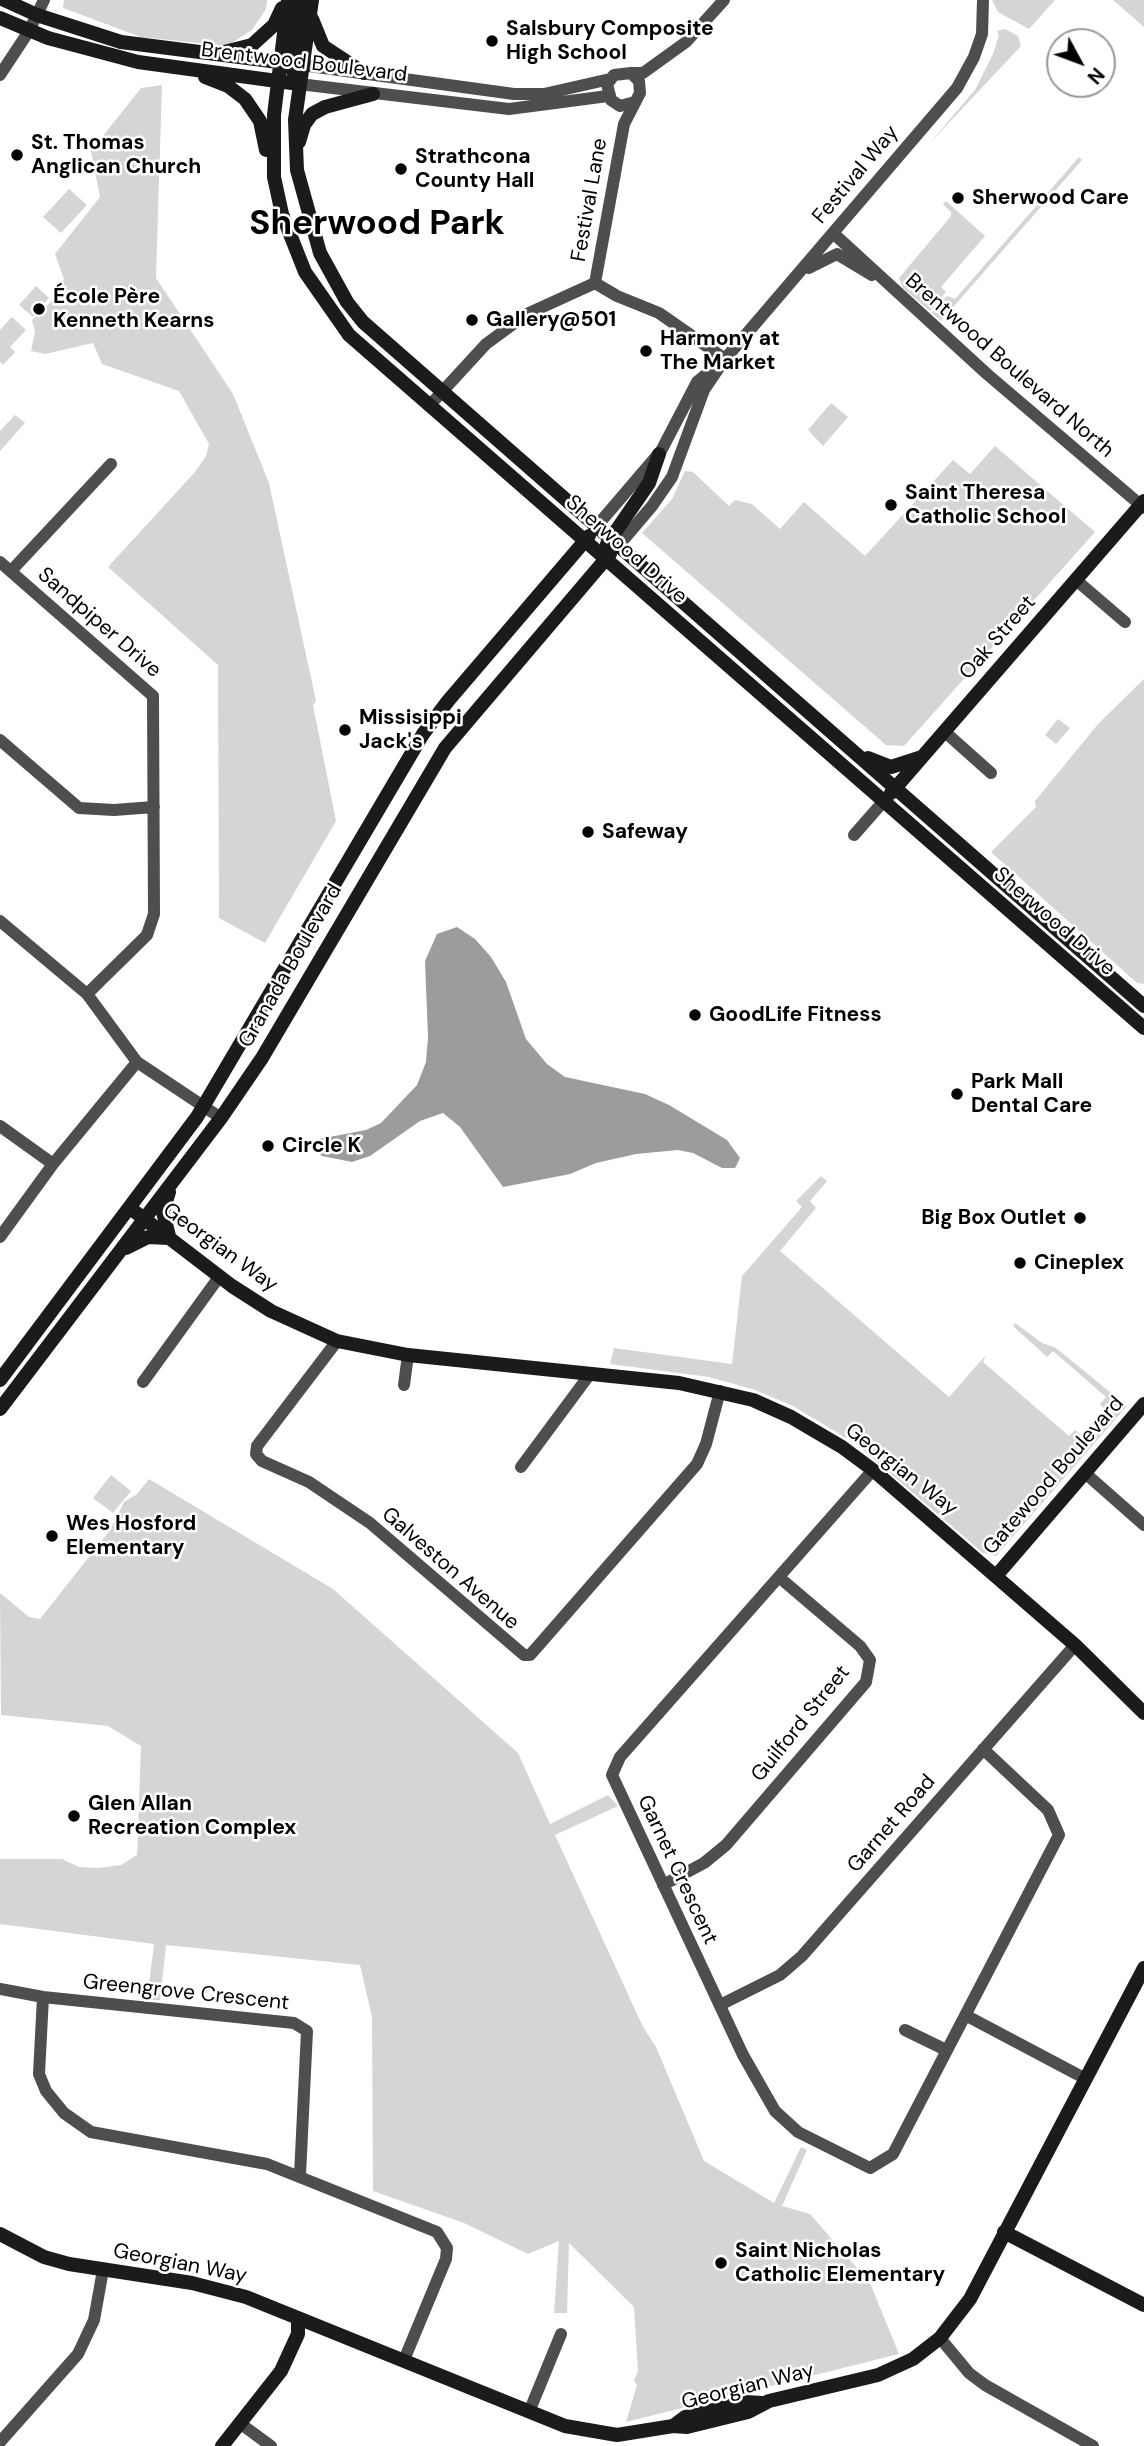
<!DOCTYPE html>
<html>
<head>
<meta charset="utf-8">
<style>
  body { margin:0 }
  #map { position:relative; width:1144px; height:2446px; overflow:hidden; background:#fff; font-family:"DM Sans",sans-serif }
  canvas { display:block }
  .north { position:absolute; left:1046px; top:28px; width:70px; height:70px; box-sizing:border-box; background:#fff; border:2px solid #999; border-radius:50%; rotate:131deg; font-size:19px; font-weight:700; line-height:28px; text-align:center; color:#000 }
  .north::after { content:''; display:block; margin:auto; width:24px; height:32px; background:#000; clip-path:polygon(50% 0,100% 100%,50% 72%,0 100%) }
</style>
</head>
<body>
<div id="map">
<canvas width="1144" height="2446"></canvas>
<div class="north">N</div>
</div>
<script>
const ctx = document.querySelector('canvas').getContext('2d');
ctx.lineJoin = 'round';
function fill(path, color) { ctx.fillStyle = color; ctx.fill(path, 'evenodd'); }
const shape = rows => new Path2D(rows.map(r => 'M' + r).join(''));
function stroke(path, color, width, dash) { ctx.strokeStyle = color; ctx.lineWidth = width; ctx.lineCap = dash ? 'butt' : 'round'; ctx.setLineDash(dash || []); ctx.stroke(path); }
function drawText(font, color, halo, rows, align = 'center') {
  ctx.font = font + ' "DM Sans",sans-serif'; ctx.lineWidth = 5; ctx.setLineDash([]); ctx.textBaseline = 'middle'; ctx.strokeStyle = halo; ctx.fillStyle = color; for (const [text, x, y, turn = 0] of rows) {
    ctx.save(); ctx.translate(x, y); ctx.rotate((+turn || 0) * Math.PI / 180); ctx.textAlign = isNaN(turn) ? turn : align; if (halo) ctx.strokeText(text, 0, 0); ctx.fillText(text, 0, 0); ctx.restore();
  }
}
const green = shape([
  [64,0,267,0,266,9,252,30,227,46,141,37,63,8],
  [992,0,1055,0,1029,29,998,12],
  [1113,0,1144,0,1144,27],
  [1005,29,1018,36,1021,46,928,145,975,90,993,54,999,35,997,31],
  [162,85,156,278,233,394,269,483,316,701,313,705,336,821,265,943,219,918,218,665,108,567,195,472,206,456,209,444,179,391,102,364,93,343,45,354,31,351,35,331,32,320,57,296,64,279,55,254,100,197,91,151,141,88],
  [1079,157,1082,160,941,321,932,313,947,296,955,299],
  [69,189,87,205,61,233,43,217],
  [946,201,985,236,941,287,946,292,930,311,903,288,899,278,951,216,951,212,943,204],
  [36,286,49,298,33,317,19,305],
  [12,317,26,330,10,347,15,352,3,365,0,362,0,330],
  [831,403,848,417,823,446,808,430],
  [15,415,25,423,0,451,0,431],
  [995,446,1095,532,904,746,886,745,642,533,672,499,685,471,693,472,729,506,735,500,752,504,780,529,804,502,865,556,953,460,970,474],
  [1144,679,1144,984,1137,983,991,852,1036,807,1035,801,1098,724],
  [1058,719,1070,728,1056,744,1045,735],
  [821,1176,827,1181,810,1201,816,1208,780,1251,949,1397,986,1355,983,1362,1069,1436,1075,1430,1083,1436,1105,1410,1100,1404,1106,1397,1053,1351,1047,1357,1013,1326,1015,1323,1042,1343,1056,1348,1127,1406,996,1556,983,1553,856,1444,793,1406,755,1390,709,1377,610,1364,614,1348,732,1364,742,1276,802,1207,796,1201],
  [111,1475,131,1491,113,1513,93,1498],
  [149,1479,333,1589,518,1753,550,1824,608,1795,618,1806,555,1835,643,2027,656,2047,704,2161,774,2203,801,2147,807,2150,782,2206,810,2214,870,2283,899,2354,626,2422,637,2385,634,2381,638,2371,634,2307,569,2243,567,2313,554,2313,559,2241,528,2254,464,2223,373,2191,372,2017,360,1965,166,1945,160,2000,147,2000,154,1944,0,1924,0,1859,62,1859,79,1867,98,1868,121,1865,137,1855,141,1746,108,1726,1,1715,0,1593,29,1617,40,1619,110,1530,124,1502,137,1494]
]);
const water = shape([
  [457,927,475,939,491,957,506,982,526,1039,547,1064,565,1077,645,1094,669,1105,727,1140,740,1158,735,1168,722,1168,693,1153,678,1150,636,1154,596,1163,570,1174,503,1187,460,1127,443,1113,420,1121,370,1156,352,1162,322,1156,311,1148,319,1139,366,1130,381,1123,417,1085,426,1062,428,1037,425,961,437,934]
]);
const street = shape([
  [302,65,514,94,544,94,610,79],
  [631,73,643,73,686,42,724,0],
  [0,75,29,31,44,0],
  [299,84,509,109,608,96],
  [833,233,987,374,1144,508],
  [809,268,837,254,872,275],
  [595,283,624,124,640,93,639,81,631,73,614,75,607,84,611,100,620,106,635,102],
  [429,406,486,344,527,314,595,283,617,296,659,313,725,359],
  [596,527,661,451,697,382,714,368],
  [618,546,652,506,672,477,704,390,725,359,957,88,974,57,982,34,983,0],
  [0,562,153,696,154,914,147,935,87,994],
  [11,571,111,464],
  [1076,580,1125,622],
  [945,732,991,773],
  [0,740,79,808,114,810,154,807],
  [854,835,883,802],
  [0,921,87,994,137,1062,221,1118],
  [0,1126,53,1164],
  [0,1237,53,1164,137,1062],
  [337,1341,257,1446,256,1454,262,1461,309,1482,370,1523,524,1655,530,1655,538,1646,697,1464,706,1444,720,1391],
  [143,1382,219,1277],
  [404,1385,408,1355],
  [521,1467,590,1374],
  [873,1470,620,1757,612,1775,743,2055,775,2111,798,2132,870,2168,893,2154,1059,1835,1048,1810,983,1749],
  [1085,1473,1144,1525],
  [663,1885,704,1863,726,1845,866,1682,870,1660,860,1646,780,1578],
  [0,1989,43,1997,294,2023,307,2031,300,2175],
  [43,1997,39,2074,46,2091,64,2113,91,2132,267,2164,437,2232,447,2248,446,2259,404,2360],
  [720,2005,780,1975,802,1956,1075,1645],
  [967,2016,1086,2079],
  [905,2030,946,2050],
  [940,2338,969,2373,985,2385,1093,2446],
  [529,2412,561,2334],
  [241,2424,271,2446],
  [0,2442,78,2354,94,2320,103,2270]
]);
const secondary = shape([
  [4,0,37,15,121,42,302,65],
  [288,0,274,115,274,177,282,214,305,272,349,335,1144,1028],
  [312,0,295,120,297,170,320,253,347,302,363,322,1144,1006],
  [0,18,48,38,138,62,299,84],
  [312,19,323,46,364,73],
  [224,52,252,45,274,25,282,8],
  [292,70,299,0],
  [205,77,228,86,245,99,260,121,266,150],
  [299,142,304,125,312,114,325,107,373,94],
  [607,544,649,483,659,454],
  [868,758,891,767,922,757],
  [891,793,1144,501],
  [169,1192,163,1212,169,1236],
  [130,1208,232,1286,271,1311,337,1341,408,1355,679,1383,753,1400,791,1417,842,1447,873,1470,1075,1645,1144,1713],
  [126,1248,148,1237,169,1238],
  [0,1380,197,1117,423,734,448,701,589,536],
  [0,1409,221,1118,262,1058,445,748,610,554],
  [996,1576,1144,1404],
  [1004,2232,1144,2305],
  [0,2234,44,2257,69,2264,192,2283,246,2297,565,2426,617,2435,673,2426,687,2427,748,2412,769,2401,878,2375,913,2359,940,2338,970,2299,1144,1968],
  [673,2426,685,2417,745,2402,762,2403],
  [222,2446,281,2371,298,2334,298,2319]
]);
const markers = [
  [492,41,7,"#000"],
  [17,155,7,"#000"],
  [401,169,7,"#000"],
  [958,198,7,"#000"],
  [39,309,7,"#000"],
  [472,320,7,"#000"],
  [646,351,7,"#000"],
  [891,505,7,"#000"],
  [345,730,7,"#000"],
  [588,832,7,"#000"],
  [695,1015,7,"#000"],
  [957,1094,7,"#000"],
  [268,1146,7,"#000"],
  [1080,1218,7,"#000"],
  [1020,1263,7,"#000"],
  [52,1536,7,"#000"],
  [74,1816,7,"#000"],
  [721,2263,7,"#000"]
];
const poiNames = [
  ["Salsbury Composite",506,29],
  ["High School",506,53],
  ["St. Thomas",31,143],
  ["Anglican Church",31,167],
  ["Strathcona",415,157],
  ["County Hall",415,181],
  ["Sherwood Care",972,198],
  ["École Père",53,297],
  ["Kenneth Kearns",53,321],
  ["Gallery@501",486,320],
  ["Harmony at",660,339],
  ["The Market",660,363],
  ["Saint Theresa",905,493],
  ["Catholic School",905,517],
  ["Missisippi",359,718],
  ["Jack's",359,742],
  ["Safeway",602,832],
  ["GoodLife Fitness",709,1015],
  ["Park Mall",971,1082],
  ["Dental Care",971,1106],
  ["Circle K",282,1146],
  ["Big Box Outlet",1066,1218,"right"],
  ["Cineplex",1034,1263],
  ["Wes Hosford",66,1524],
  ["Elementary",66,1548],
  ["Glen Allan",88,1804],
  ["Recreation Complex",88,1828],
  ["Saint Nicholas",735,2251],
  ["Catholic Elementary",735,2275]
];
const streetNames = [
  ["Brentwood Boulevard",304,63,7],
  ["Festival Way",856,175,-50],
  ["Festival Lane",590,200,-80],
  ["Brentwood Boulevard North",1009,366,41],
  ["Sherwood Drive",626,550,41],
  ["Sandpiper Drive",99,623,41],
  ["Oak Street",998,638,-49],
  ["Sherwood Drive",1054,922,41],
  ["Granada Boulevard",291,966,-60],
  ["Georgian Way",220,1248,36],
  ["Georgian Way",901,1470,38],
  ["Gatewood Boulevard",1054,1476,-49],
  ["Galveston Avenue",450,1569,41],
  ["Guilford Street",801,1724,-51],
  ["Garnet Road",892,1824,-49],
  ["Garnet Crescent",677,1870,65],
  ["Greengrove Crescent",186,1993,6],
  ["Georgian Way",180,2264,11],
  ["Georgian Way",748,2387,-14]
];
const townNames = [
  ["Sherwood Park",377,225]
];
fill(green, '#d5d5d5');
fill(water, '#9c9c9c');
stroke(street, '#4e4e4e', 12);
stroke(secondary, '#1b1b1b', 14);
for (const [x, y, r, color] of markers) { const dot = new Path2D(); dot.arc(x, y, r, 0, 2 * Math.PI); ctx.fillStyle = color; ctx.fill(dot); stroke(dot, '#fff', 2.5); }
drawText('bold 21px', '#000', '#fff', poiNames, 'left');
drawText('21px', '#000', '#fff', streetNames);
drawText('bold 35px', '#000', '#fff', townNames);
</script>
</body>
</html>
